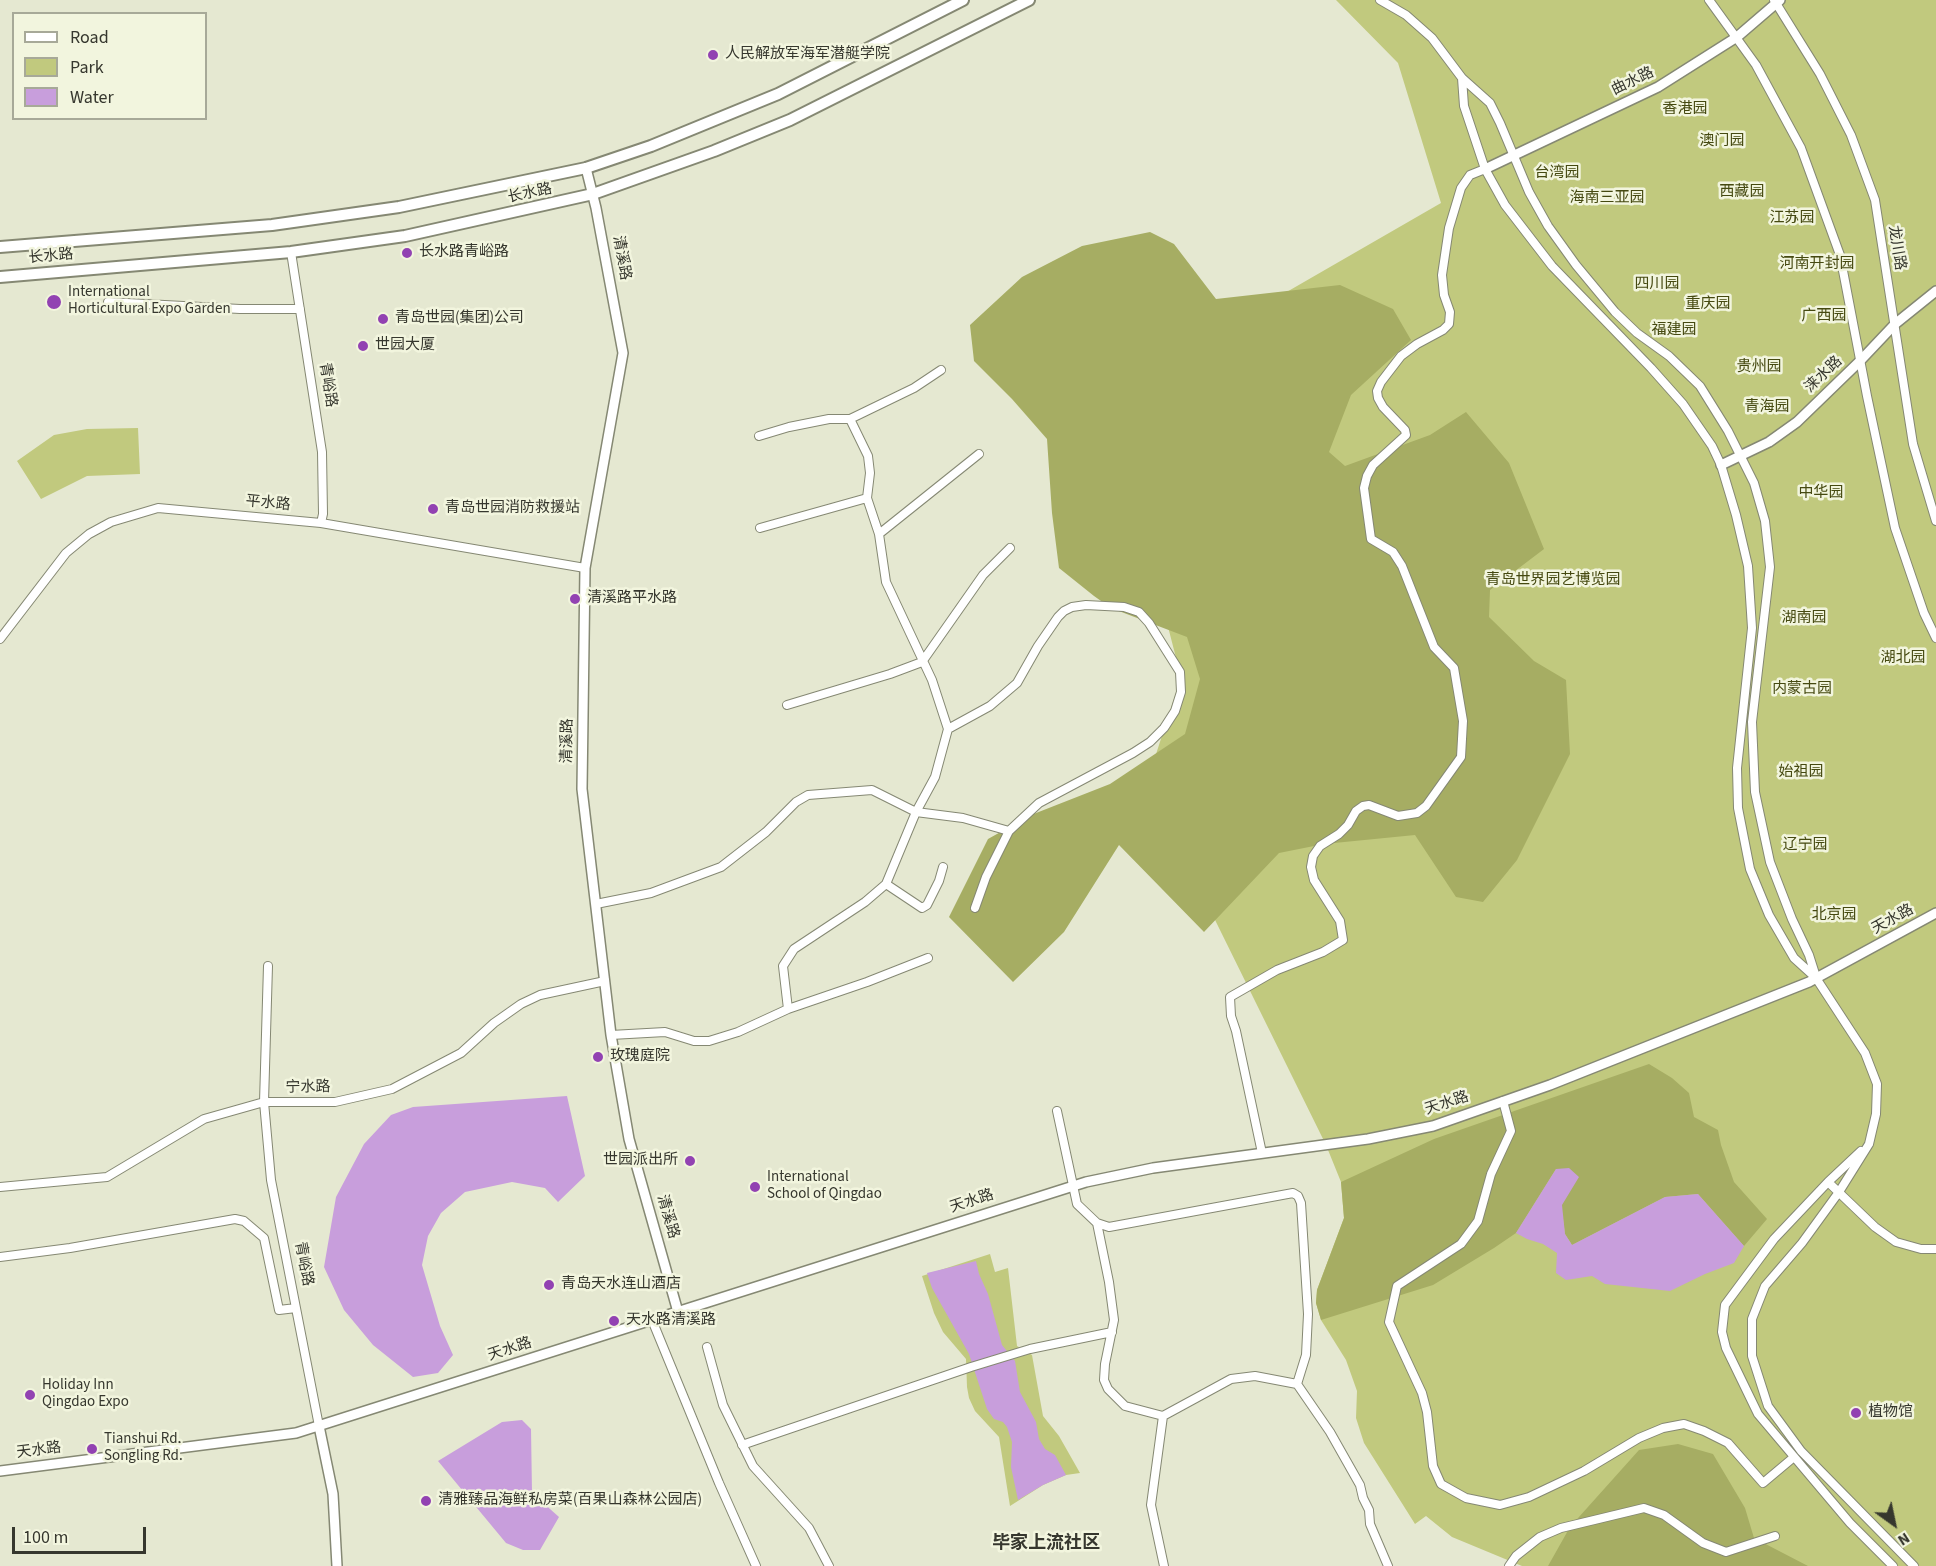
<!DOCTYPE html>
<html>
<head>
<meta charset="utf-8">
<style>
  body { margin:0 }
  #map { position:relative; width:1936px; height:1566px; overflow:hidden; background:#e5e8d1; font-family:"Source Sans 3",sans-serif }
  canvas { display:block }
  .legend { position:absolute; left:12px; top:12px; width:195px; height:108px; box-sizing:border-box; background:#f2f5de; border:2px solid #a7a998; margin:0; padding:8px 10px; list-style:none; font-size:18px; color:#36372e }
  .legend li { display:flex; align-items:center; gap:12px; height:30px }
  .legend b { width:30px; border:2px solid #a7a998 }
  .north { position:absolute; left:1864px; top:1494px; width:60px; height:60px; -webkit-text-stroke:4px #f2f5de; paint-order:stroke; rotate:147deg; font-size:16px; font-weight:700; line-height:24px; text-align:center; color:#36372e }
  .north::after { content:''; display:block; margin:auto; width:21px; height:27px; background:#36372e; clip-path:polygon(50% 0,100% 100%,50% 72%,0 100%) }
  .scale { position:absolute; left:12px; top:1527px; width:134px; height:27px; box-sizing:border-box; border:3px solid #36372e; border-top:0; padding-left:8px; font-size:18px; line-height:21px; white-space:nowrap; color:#36372e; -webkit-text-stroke:4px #f2f5de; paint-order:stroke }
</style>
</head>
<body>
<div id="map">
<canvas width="1936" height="1566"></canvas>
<ul class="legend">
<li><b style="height:8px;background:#fff"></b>Road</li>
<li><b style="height:16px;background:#c1c97e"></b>Park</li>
<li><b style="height:16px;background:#c89edc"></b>Water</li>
</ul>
<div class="north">N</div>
<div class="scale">100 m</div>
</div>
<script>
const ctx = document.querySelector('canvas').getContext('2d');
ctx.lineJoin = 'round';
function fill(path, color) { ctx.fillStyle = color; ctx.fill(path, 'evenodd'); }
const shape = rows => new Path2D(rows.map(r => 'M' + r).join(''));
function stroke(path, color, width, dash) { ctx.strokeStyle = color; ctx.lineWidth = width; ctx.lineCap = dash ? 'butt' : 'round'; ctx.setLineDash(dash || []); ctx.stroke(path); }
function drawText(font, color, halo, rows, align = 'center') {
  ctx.font = font + ' "Source Sans 3","Noto Sans SC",sans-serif'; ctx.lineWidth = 5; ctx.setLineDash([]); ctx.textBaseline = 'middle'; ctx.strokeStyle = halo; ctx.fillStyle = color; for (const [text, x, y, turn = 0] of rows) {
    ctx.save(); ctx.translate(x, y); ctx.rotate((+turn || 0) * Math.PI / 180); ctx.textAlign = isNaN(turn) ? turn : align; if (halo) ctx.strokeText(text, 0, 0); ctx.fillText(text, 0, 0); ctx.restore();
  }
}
const green = shape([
  [1336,0,1936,0,1936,1566,1522,1566,1452,1537,1426,1516,1415,1524,1364,1443,1356,1418,1357,1391,1346,1360,1321,1320,1316,1303,1317,1290,1344,1218,1341,1182,1326,1145,1147,782,1181,677,1108,395,1441,203,1398,63],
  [138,428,140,474,87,476,41,499,17,461,54,435,87,429],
  [990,1254,995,1272,1008,1268,1017,1346,1032,1355,1043,1416,1059,1436,1080,1473,1066,1475,1043,1485,1010,1506,999,1437,975,1411,969,1398,967,1387,966,1359,943,1332,934,1313,922,1276]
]);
const forest = shape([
  [1150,232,1174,244,1216,299,1340,285,1393,309,1411,340,1351,395,1329,452,1345,466,1430,435,1466,412,1509,463,1544,549,1490,590,1489,617,1534,661,1566,680,1570,754,1517,860,1483,902,1456,897,1415,835,1324,844,1279,853,1204,932,1119,845,1064,932,1013,982,949,917,988,839,1031,815,1110,784,1185,734,1200,679,1187,637,1111,608,1094,596,1059,568,1052,513,1047,439,1012,399,974,361,970,325,1022,277,1082,246],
  [1649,1064,1672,1078,1689,1093,1694,1117,1718,1130,1721,1145,1734,1182,1767,1219,1744,1246,1698,1194,1665,1197,1572,1245,1565,1234,1556,1169,1516,1233,1494,1248,1433,1285,1321,1320,1316,1303,1317,1290,1344,1218,1341,1182,1434,1139],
  [1678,1444,1713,1454,1745,1508,1754,1538,1808,1566,1548,1566,1570,1527,1639,1450]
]);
const water = shape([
  [567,1096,585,1176,558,1202,545,1188,512,1182,465,1192,441,1213,428,1236,422,1265,440,1326,453,1355,438,1373,413,1377,373,1345,344,1310,324,1267,336,1197,364,1144,391,1115,413,1107],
  [1569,1168,1579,1177,1562,1205,1565,1234,1572,1245,1665,1197,1698,1194,1744,1246,1734,1263,1705,1274,1670,1291,1605,1284,1592,1276,1566,1280,1556,1273,1557,1253,1543,1244,1527,1239,1516,1233,1556,1169],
  [976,1261,979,1274,988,1294,1002,1345,1015,1361,1020,1392,1036,1422,1039,1439,1045,1449,1055,1455,1066,1475,1043,1485,1018,1500,1011,1467,1012,1442,1007,1427,1003,1422,994,1419,987,1409,969,1354,932,1288,927,1273],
  [522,1420,531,1429,532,1493,559,1517,540,1550,523,1550,506,1543,438,1461,502,1422]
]);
const minor = shape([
  [1380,0,1406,15,1432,38,1462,78,1490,103,1500,123,1529,192,1548,226,1576,265,1615,312,1637,333,1669,356,1700,386,1728,431,1754,483,1765,521,1770,567,1752,722,1755,792,1770,862,1792,919,1809,955,1816,977],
  [1709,0,1756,65,1801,148,1840,255,1867,396,1895,528,1924,613,1936,638],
  [1774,0,1820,74,1851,135,1875,200,1913,444,1936,521],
  [1462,78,1464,106,1485,169,1505,205,1552,266,1651,368,1683,404,1712,446,1721,465,1736,515,1748,566,1752,628,1737,768,1738,808,1750,869,1769,915,1794,958,1816,978,1865,1053,1877,1084,1876,1114,1869,1144,1839,1192,1802,1243,1765,1286,1752,1319,1752,1356,1768,1406,1801,1451,1914,1566],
  [291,252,322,452,323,514,321,523],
  [108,302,240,309,300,309],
  [759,436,789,427,829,419,850,419,914,388,941,370],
  [760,528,867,498],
  [879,534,979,454],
  [0,639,66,553,89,534,111,522,158,508,321,523,585,568],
  [787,705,890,674,922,662,983,575,1010,548],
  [948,729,990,706,1017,683,1038,646,1058,617,1064,611,1072,607,1086,605,1124,607,1139,612,1149,623,1180,672,1181,692,1175,711,1164,728,1150,742,1133,753,1039,803,1009,831,986,877,975,908],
  [886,884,922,908,927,905,939,881,943,867],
  [596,904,651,893,721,867,766,832,796,802,808,795,872,790,916,812,963,818,1009,831],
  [268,966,264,1102,271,1180,319,1426],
  [788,1009,783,966,794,949,865,902,886,884,916,812,935,777,948,729,932,680,886,582,879,534,867,498,870,473,868,456,850,419],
  [611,1035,665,1032,694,1041,709,1041,738,1032,788,1009,867,982,928,958],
  [1503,1101,1511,1131,1491,1174,1478,1221,1461,1244,1397,1286,1389,1322,1422,1393,1427,1412,1433,1466,1441,1484,1466,1498,1500,1505,1529,1497,1584,1471,1639,1438,1663,1428,1684,1424,1704,1431,1728,1443,1763,1483,1794,1457],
  [1057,1111,1077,1204,1097,1223,1109,1282,1114,1320,1105,1364,1104,1380,1108,1389,1125,1406,1163,1416,1231,1379,1255,1376,1297,1384,1330,1432,1360,1485,1363,1498,1369,1510,1370,1524,1388,1566],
  [1861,1151,1828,1182,1774,1239,1725,1305,1722,1332,1726,1348,1758,1414,1850,1523,1893,1566],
  [1262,1153,1236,1031,1231,1016,1230,997,1277,970,1323,952,1343,940,1340,921,1314,880,1311,867,1313,856,1320,846,1339,834,1348,825,1356,811,1363,806,1369,805,1398,816,1417,813,1426,806,1461,757,1463,721,1454,668,1434,647,1402,566,1393,552,1371,539,1364,488,1367,476,1373,465,1406,435,1405,430,1383,407,1378,398,1377,391,1381,382,1401,356,1417,344,1443,330,1449,324,1450,312,1444,295,1442,275,1449,228,1461,188,1470,175,1485,169],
  [1828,1182,1875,1227,1896,1242,1921,1249,1936,1249],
  [0,1187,107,1177,204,1119,264,1102,335,1102,392,1089,461,1053,494,1023,521,1004,540,995,605,981],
  [1097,1223,1109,1227,1293,1193,1298,1196,1301,1203,1308,1314,1306,1355,1297,1384],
  [0,1257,70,1248,235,1219,244,1221,264,1238,279,1310,296,1308],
  [652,1320,719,1483,756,1566],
  [707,1347,723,1405,753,1466,809,1528,829,1566],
  [1163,1416,1151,1505,1164,1566],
  [742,1445,971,1367,1030,1349,1112,1332],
  [1509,1566,1516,1556,1540,1537,1561,1528,1644,1508,1664,1515,1703,1543,1726,1552,1775,1536]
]);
const tertiary = shape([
  [586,168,596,208,623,353,585,568,582,789,611,1035,629,1139,678,1312],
  [1485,169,1658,87,1737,37,1780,0],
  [1721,465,1769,442,1797,422,1860,361,1895,324,1936,291],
  [319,1426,333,1494,337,1566],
  [0,1471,296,1433,1086,1182,1153,1168,1368,1139,1433,1126,1550,1085,1809,982,1936,913]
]);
const secondary = shape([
  [0,247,272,225,399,207,586,168,651,146,778,94,963,0],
  [0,277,291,252,405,236,593,194,714,151,790,120,1029,0]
]);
const markers = [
  [713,55,6,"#9242b2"],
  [407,253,6,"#9242b2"],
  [54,302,8,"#9242b2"],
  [383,319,6,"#9242b2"],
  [363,346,6,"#9242b2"],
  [433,509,6,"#9242b2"],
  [575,599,6,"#9242b2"],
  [598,1057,6,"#9242b2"],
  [690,1161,6,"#9242b2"],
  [755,1187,6,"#9242b2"],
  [549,1285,6,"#9242b2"],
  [614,1321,6,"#9242b2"],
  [30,1395,6,"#9242b2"],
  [1856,1413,6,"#9242b2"],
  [92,1449,6,"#9242b2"],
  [426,1501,6,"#9242b2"]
];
const poiNames = [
  ["人民解放军海军潜艇学院",725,55],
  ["长水路青峪路",419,253],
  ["International",68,293],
  ["Horticultural Expo Garden",68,310],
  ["青岛世园(集团)公司",395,319],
  ["世园大厦",375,346],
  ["青岛世园消防救援站",445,509],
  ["清溪路平水路",587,599],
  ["玫瑰庭院",610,1057],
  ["世园派出所",678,1161,"right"],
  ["International",767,1178],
  ["School of Qingdao",767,1195],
  ["青岛天水连山酒店",561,1285],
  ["天水路清溪路",626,1321],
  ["Holiday Inn",42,1386],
  ["Qingdao Expo",42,1403],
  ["植物馆",1868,1413],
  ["Tianshui Rd.",104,1440],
  ["Songling Rd.",104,1457],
  ["清雅臻品海鲜私房菜(百果山森林公园店)",438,1501]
];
const streetNames = [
  ["曲水路",1633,82,-26],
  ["长水路",530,194,-12],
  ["龙川路",1896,248,81],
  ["长水路",51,257,-5],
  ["清溪路",621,258,80],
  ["涞水路",1824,375,-44],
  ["青峪路",327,385,81],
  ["平水路",268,504,5],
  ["清溪路",568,741,-89],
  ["天水路",1893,920,-29],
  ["宁水路",308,1088,-1],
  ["天水路",1447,1104,-18],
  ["天水路",972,1202,-18],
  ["清溪路",667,1217,74],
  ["青峪路",303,1264,79],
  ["天水路",510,1350,-18],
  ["天水路",39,1451,-7]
];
const parkNames = [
  ["香港园",1685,110],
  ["澳门园",1722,142],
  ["台湾园",1557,174],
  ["西藏园",1742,193],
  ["海南三亚园",1607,199],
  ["江苏园",1792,219],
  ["河南开封园",1817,265],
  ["四川园",1657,285],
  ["重庆园",1708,305],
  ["广西园",1824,317],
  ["福建园",1674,331],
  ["贵州园",1759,368],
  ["青海园",1767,408],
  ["中华园",1821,494],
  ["青岛世界园艺博览园",1553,581],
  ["湖南园",1804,619],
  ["湖北园",1903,659],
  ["内蒙古园",1802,690],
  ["始祖园",1801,773],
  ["辽宁园",1805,846],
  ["北京园",1834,916]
];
const quarterNames = [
  ["毕家上流社区",1046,1544]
];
fill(green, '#c1c97e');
fill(forest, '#a6ad63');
fill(water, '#c89edc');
stroke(minor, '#858873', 10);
stroke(tertiary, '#858873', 12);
stroke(secondary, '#858873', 14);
stroke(minor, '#fff', 8);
stroke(tertiary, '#fff', 9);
stroke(secondary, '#fff', 10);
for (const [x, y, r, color] of markers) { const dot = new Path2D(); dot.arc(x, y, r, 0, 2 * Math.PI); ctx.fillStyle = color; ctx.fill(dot); stroke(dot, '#f2f5de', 2); }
drawText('15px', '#36372e', '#f2f5de', poiNames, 'left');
drawText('15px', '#36372e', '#f2f5de', streetNames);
drawText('15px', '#454910', '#f2f5de', parkNames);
drawText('bold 18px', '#36372e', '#f2f5de', quarterNames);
</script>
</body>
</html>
